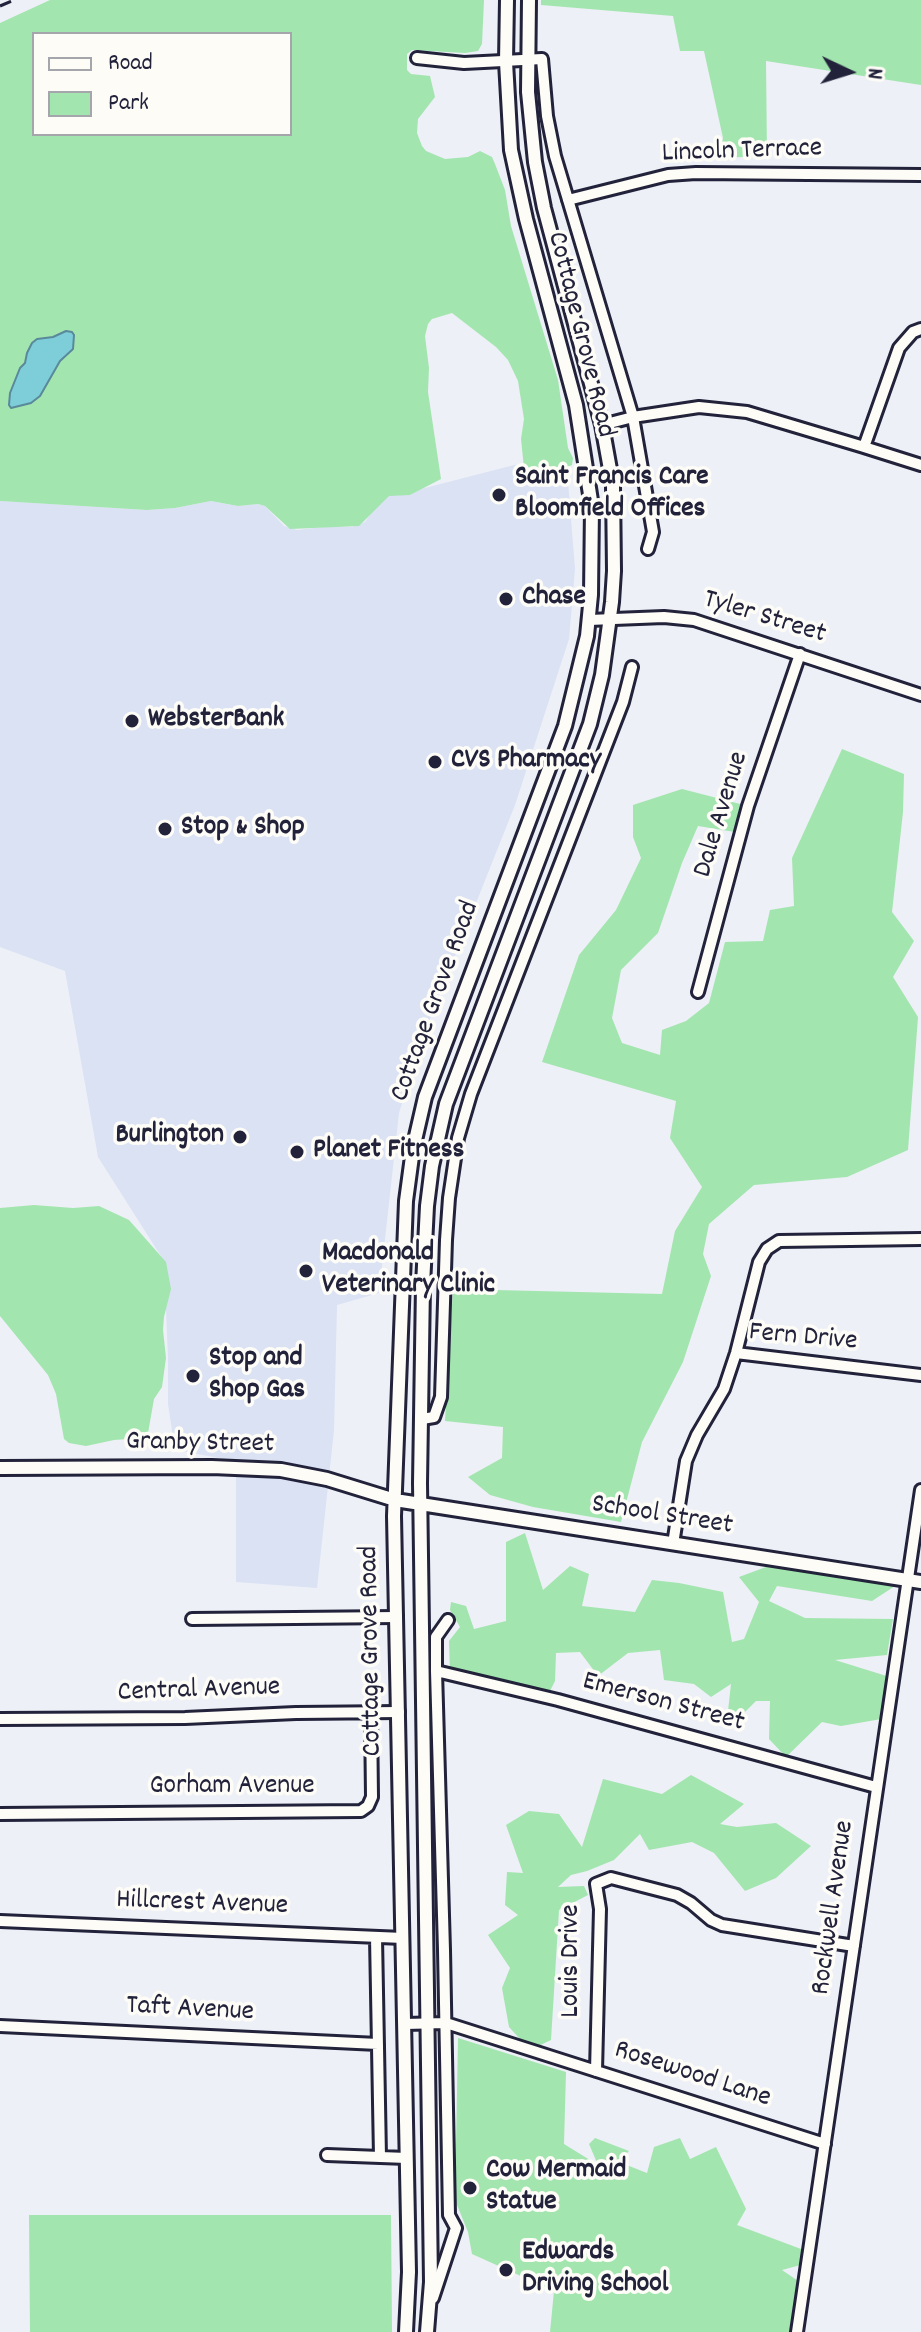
<!DOCTYPE html>
<html>
<head>
<meta charset="utf-8">
<style>
  body { margin:0 }
  #map { position:relative; width:921px; height:2332px; overflow:hidden; background:#edf0f6; font-family:Dekko,sans-serif }
  canvas { display:block }
  .legend { position:absolute; left:32px; top:32px; width:260px; height:104px; box-sizing:border-box; background:#fdfcf7; border:2px solid #a5a5ac; margin:0; padding:10px 14px; list-style:none; font-size:24px; color:#22223b }
  .legend li { display:flex; align-items:center; gap:16px; height:40px }
  .legend b { width:40px; border:2px solid #a5a5ac }
  .north { position:absolute; left:809px; top:32px; width:80px; height:80px; -webkit-text-stroke:6px #fdfcf7; paint-order:stroke; rotate:94deg; font-size:22px; font-weight:700; line-height:32px; text-align:center; color:#22223b }
  .north::after { content:''; display:block; margin:auto; width:28px; height:36px; background:#22223b; clip-path:polygon(50% 0,100% 100%,50% 72%,0 100%) }
</style>
</head>
<body>
<div id="map">
<canvas width="921" height="2332"></canvas>
<ul class="legend">
<li><b style="height:10px;background:#fdfcf7"></b>Road</li>
<li><b style="height:22px;background:#a3e5af"></b>Park</li>
</ul>
<div class="north">N</div>
</div>
<script>
const ctx = document.querySelector('canvas').getContext('2d');
ctx.lineJoin = 'round';
function fill(path, color) { ctx.fillStyle = color; ctx.fill(path, 'evenodd'); }
const shape = rows => new Path2D(rows.map(r => 'M' + r).join(''));
function stroke(path, color, width, dash) { ctx.strokeStyle = color; ctx.lineWidth = width; ctx.lineCap = dash ? 'butt' : 'round'; ctx.setLineDash(dash || []); ctx.stroke(path); }
function drawText(font, color, halo, rows, align = 'center') {
  ctx.font = font + ' Dekko,sans-serif'; ctx.lineWidth = 7; ctx.setLineDash([]); ctx.textBaseline = 'middle'; ctx.strokeStyle = halo; ctx.fillStyle = color; for (const [text, x, y, turn = 0] of rows) {
    ctx.save(); ctx.translate(x, y); ctx.rotate((+turn || 0) * Math.PI / 180); ctx.textAlign = isNaN(turn) ? turn : align; if (halo) ctx.strokeText(text, 0, 0); ctx.fillText(text, 0, 0); ctx.restore();
  }
}
const built = shape([
  [522,463,524,468,529,473,546,469,556,472,567,469,575,569,569,639,515,805,422,1039,399,1113,379,1293,337,1305,334,1430,317,1588,236,1582,236,1461,175,1450,168,1404,168,1358,164,1261,98,1157,65,971,0,947,0,501,147,510,175,508,211,501,238,506,258,504,265,506,284,526,297,530,332,526,352,527,365,522,373,510,389,495,410,495,421,489]
]);
const green = shape([
  [50,0,484,0,482,44,478,51,465,53,412,50,407,54,407,70,411,74,430,76,435,97,418,119,417,133,422,146,426,151,445,159,468,157,480,151,492,157,495,164,505,190,511,226,558,380,568,448,573,458,572,465,556,472,546,469,529,473,524,468,521,439,524,419,518,381,508,360,496,347,452,313,432,319,428,324,425,336,429,368,428,392,441,479,410,495,389,496,359,526,290,529,265,506,258,504,238,506,211,501,175,508,147,510,0,501,0,23],
  [34,34,290,34,290,134,34,134],
  [541,0,921,0,921,85,766,61,767,156,719,158,723,138,704,51,680,51,673,16,541,5],
  [842,749,904,774,903,812,892,912,914,941,893,977,918,1017,908,1150,847,1177,754,1185,709,1224,703,1254,711,1276,683,1362,642,1442,621,1522,533,1507,490,1495,468,1477,502,1458,503,1427,445,1421,453,1289,662,1294,675,1231,702,1187,670,1138,676,1101,542,1062,579,955,616,910,641,858,633,837,633,805,682,789,748,806,741,833,698,826,682,863,658,933,621,970,612,1018,622,1043,660,1055,662,1030,686,1021,709,1003,725,942,763,941,770,910,794,906,792,858],
  [34,1205,73,1208,99,1206,129,1220,166,1262,171,1289,164,1317,163,1330,166,1358,162,1387,154,1399,148,1433,142,1438,114,1440,86,1446,69,1443,64,1439,56,1394,48,1375,0,1316,0,1208],
  [525,1533,543,1590,570,1566,589,1574,582,1606,635,1612,652,1580,679,1583,723,1592,732,1642,744,1639,759,1602,739,1577,782,1561,898,1584,872,1601,777,1586,769,1601,805,1618,893,1619,887,1655,835,1660,893,1678,887,1718,841,1726,822,1722,786,1757,769,1739,770,1701,756,1701,740,1717,728,1711,731,1684,711,1697,694,1684,664,1680,660,1650,628,1653,598,1676,580,1652,556,1653,555,1681,547,1697,450,1674,449,1641,460,1627,450,1610,451,1602,466,1606,474,1629,506,1621,506,1542],
  [691,1775,744,1804,720,1824,737,1827,776,1823,811,1846,776,1878,745,1891,714,1853,692,1842,649,1850,640,1834,614,1860,587,1871,571,1875,558,1887,584,1886,588,1895,559,1910,551,2040,530,2050,509,2027,502,1988,510,1968,488,1935,518,1915,505,1905,507,1872,523,1873,506,1825,529,1811,559,1814,582,1847,603,1779,662,1794],
  [458,2038,566,2072,564,2144,598,2165,589,2144,595,2138,629,2151,619,2162,647,2173,654,2147,680,2138,690,2159,716,2147,746,2209,737,2225,809,2252,808,2263,782,2270,804,2285,797,2332,550,2332,554,2291,472,2254,468,2232,455,2200],
  [29,2215,391,2215,392,2332,30,2332]
]);
const water = shape([
  [66,331,72,332,74,335,73,349,60,361,40,396,31,403,11,408,9,405,10,393,20,368,25,363,27,353,32,343,37,339,53,337,66,331]
]);
const minor = shape([
  [417,58,464,63,542,59,547,116,555,156,633,417,653,532,648,549],
  [568,200,668,175,696,173,921,175],
  [921,329,913,332,899,348,864,447,921,465],
  [602,425,633,417,699,407,747,412,864,447],
  [589,620,664,617,694,620,921,695],
  [698,992,748,806,800,654],
  [736,1353,921,1375],
  [422,1419,434,1417,441,1397,446,1240,449,1198,458,1138,471,1094,623,702,632,667],
  [673,1544,686,1461,697,1435,724,1389,736,1353,759,1262,767,1249,779,1241,921,1239],
  [192,1619,397,1617],
  [436,1671,558,1700,876,1787],
  [0,1719,185,1718,296,1713,399,1712],
  [0,1814,361,1811,368,1806,372,1797,371,1713],
  [0,1921,403,1938],
  [376,1937,380,2157],
  [405,2024,446,2023,825,2144],
  [0,2026,378,2044],
  [596,2071,600,1909,596,1884,611,1878,677,1895,691,1903,711,1920,722,1925,854,1946],
  [327,2155,407,2158],
  [433,2298,456,2228,449,2215,444,1950,436,1671,436,1637,448,1620],
  [797,2332,921,1490]
]);
const major = shape([
  [0,1468,212,1467,281,1470,327,1479,395,1500,921,1582],
  [406,2332,409,2272,394,1516,406,1201,413,1149,425,1097,565,726,587,636,591,595,592,507,576,405,526,219,511,150,506,62,507,0],
  [427,2332,431,2282,420,1483,423,1285,427,1206,432,1166,446,1104,590,724,602,675,612,602,614,571,613,486,602,425,544,208,535,162,528,92,529,0]
]);
const rail = shape([
  [0,6,14,0]
]);
const markers = [
  [499,495,8,"#22223b"],
  [506,599,8,"#22223b"],
  [132,721,8,"#22223b"],
  [435,762,8,"#22223b"],
  [165,829,8,"#22223b"],
  [240,1137,8,"#22223b"],
  [297,1152,8,"#22223b"],
  [306,1271,8,"#22223b"],
  [193,1376,8,"#22223b"],
  [470,2188,8,"#22223b"],
  [506,2270,8,"#22223b"]
];
const streetNames = [
  ["Lincoln Terrace",742,153,-2],
  ["Cottage Grove Road",579,335,76],
  ["Tyler Street",764,619,17],
  ["Dale Avenue",723,815,-73],
  ["Cottage Grove Road",437,1002,-70],
  ["Fern Drive",803,1339,5],
  ["Granby Street",200,1445,1],
  ["School Street",662,1517,9],
  ["Cottage Grove Road",373,1651,-91],
  ["Central Avenue",199,1692,-2],
  ["Emerson Street",663,1704,15],
  ["Gorham Avenue",232,1788],
  ["Hillcrest Avenue",202,1905,2],
  ["Rockwell Avenue",835,1908,-82],
  ["Louis Drive",573,1961,-90],
  ["Taft Avenue",190,2011,3],
  ["Rosewood Lane",692,2076,18]
];
const poiNames = [
  ["Saint Francis Care",515,479],
  ["Bloomfield Offices",515,511],
  ["Chase",522,599],
  ["WebsterBank",148,721],
  ["CVS Pharmacy",451,762],
  ["Stop & Shop",181,829],
  ["Burlington",224,1137,"right"],
  ["Planet Fitness",313,1152],
  ["Macdonald",322,1255],
  ["Veterinary Clinic",322,1287],
  ["Stop and",209,1360],
  ["Shop Gas",209,1392],
  ["Cow Mermaid",486,2172],
  ["Statue",486,2204],
  ["Edwards",522,2254],
  ["Driving School",522,2286]
];
fill(built, '#dae2f4');
fill(green, '#a3e5af');
fill(water, '#7eceda');
stroke(water, '#59899a', 2);
stroke(minor, '#22223b', 16);
stroke(major, '#22223b', 18);
stroke(minor, '#fdfcf7', 10);
stroke(major, '#fdfcf7', 12);
stroke(rail, '#22223b', 3, [12, 6]);
for (const [x, y, r, color] of markers) { const dot = new Path2D(); dot.arc(x, y, r, 0, 2 * Math.PI); ctx.fillStyle = color; ctx.fill(dot); stroke(dot, '#fdfcf7', 3); }
drawText('28px', '#22223b', '#fdfcf7', streetNames);
drawText('bold 28px', '#22223b', '#fdfcf7', poiNames, 'left');
</script>
</body>
</html>
